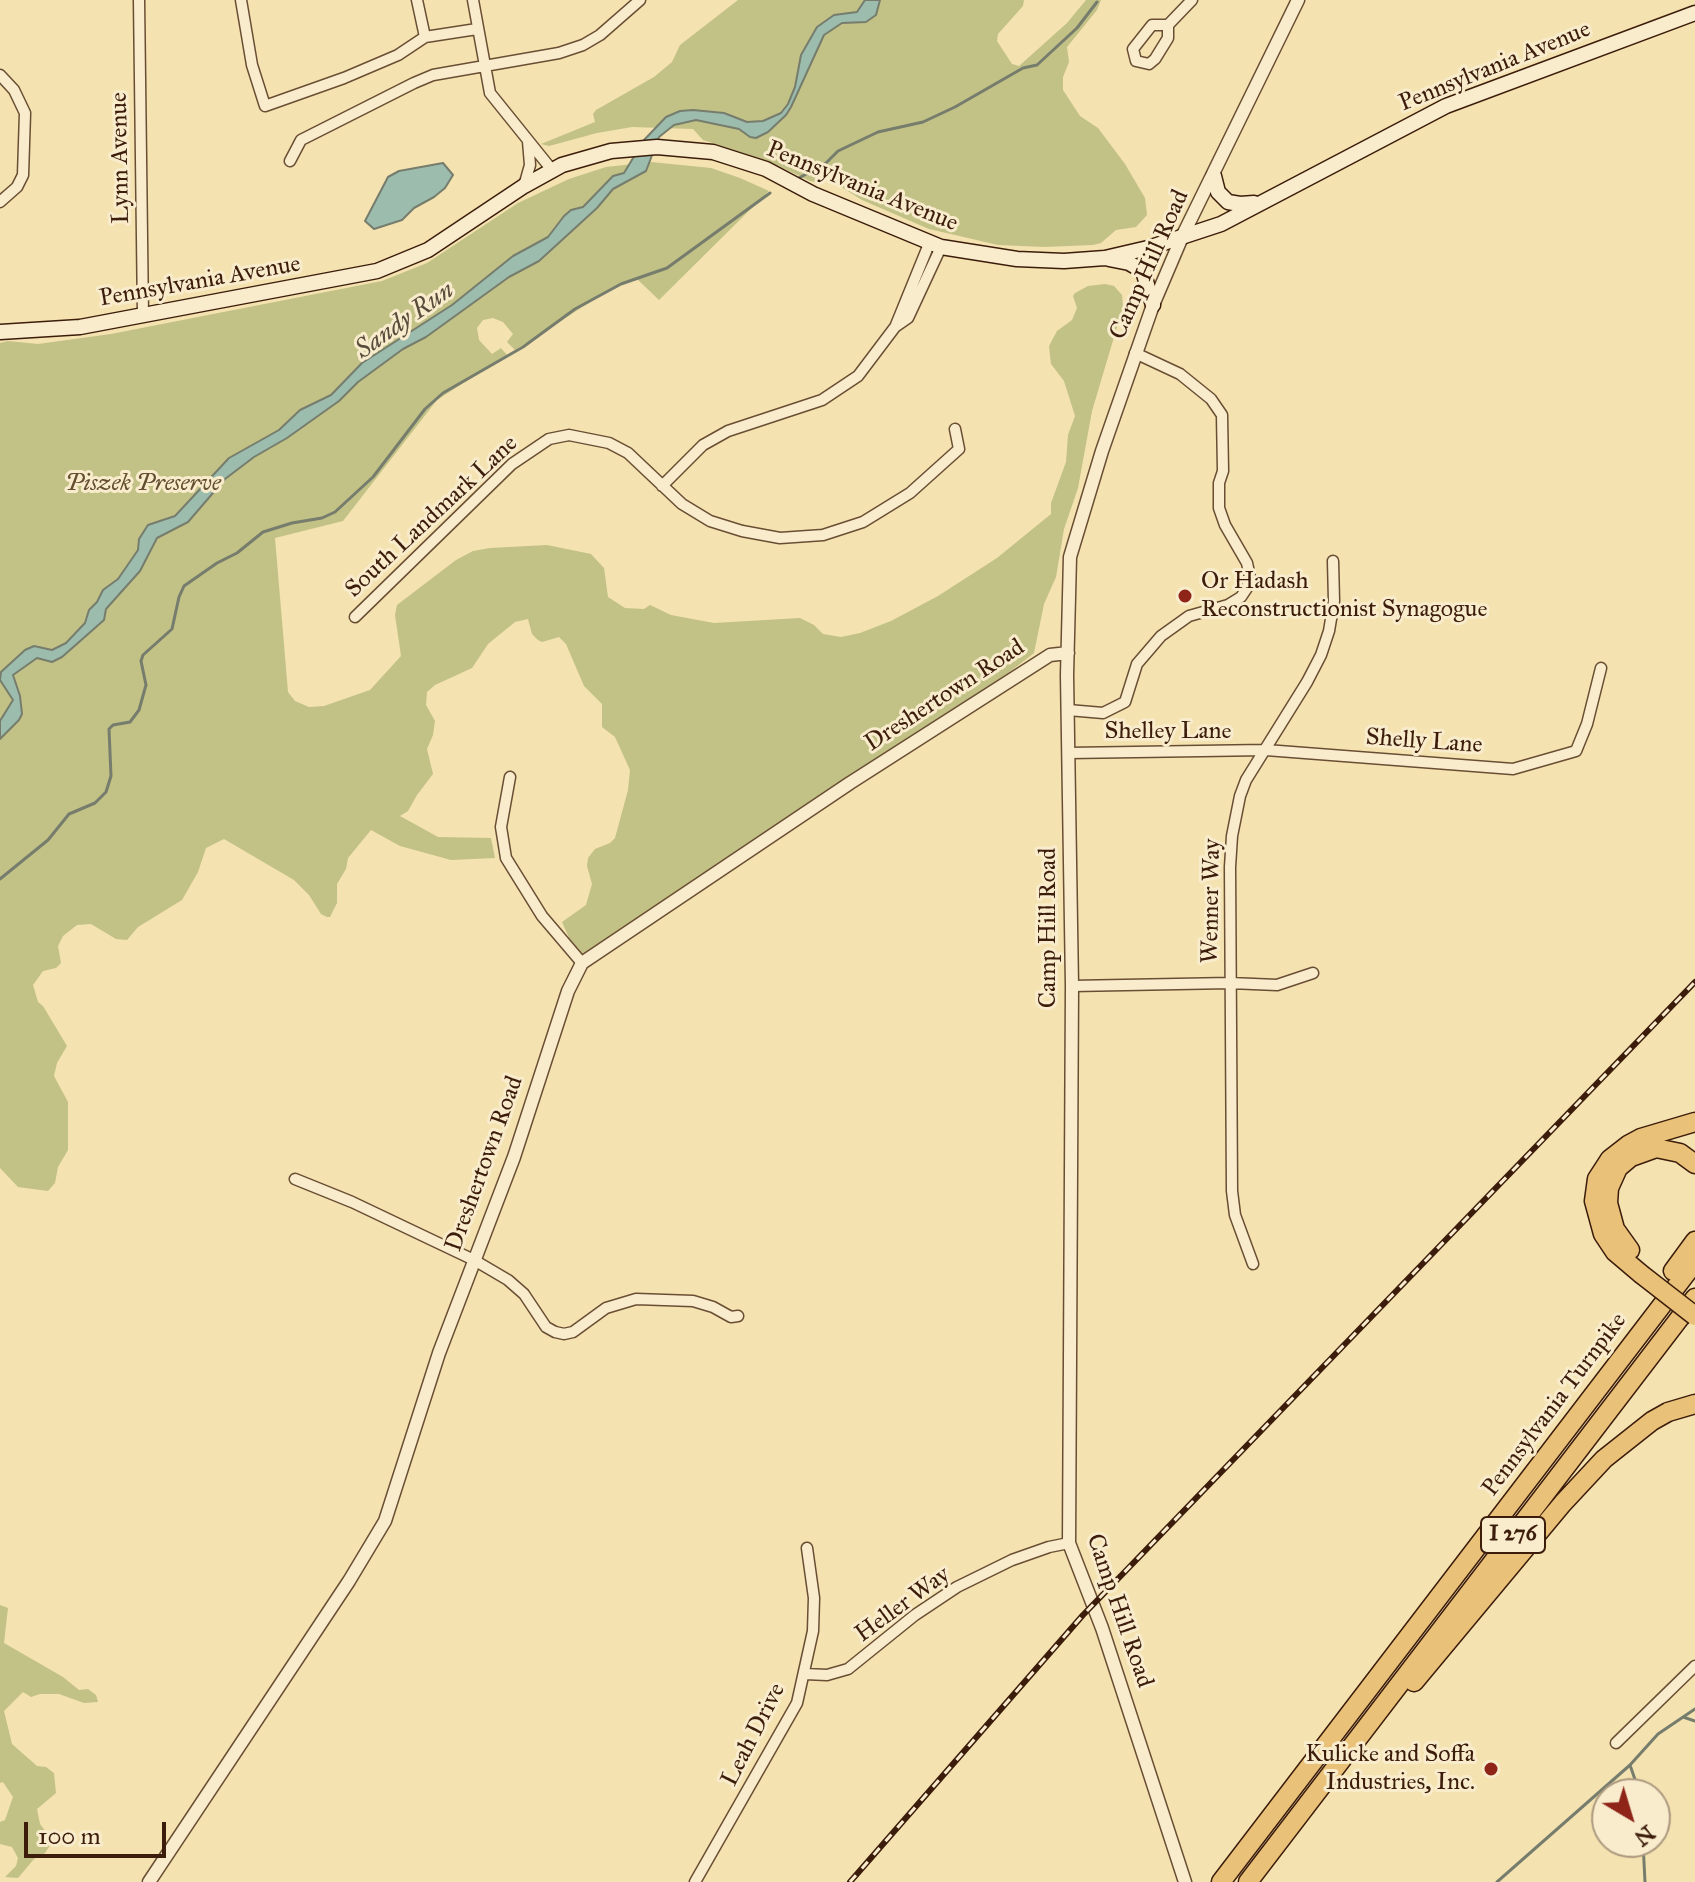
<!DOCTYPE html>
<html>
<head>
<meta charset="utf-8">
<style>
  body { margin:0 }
  #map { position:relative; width:1695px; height:1882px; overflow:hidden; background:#f4e2b0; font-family:"IM FELL Great Primer",serif }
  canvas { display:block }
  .north { position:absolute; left:1591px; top:1778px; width:80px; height:80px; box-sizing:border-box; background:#f8eccc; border:2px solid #ad997f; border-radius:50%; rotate:142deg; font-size:22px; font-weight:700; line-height:32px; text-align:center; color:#3c1c0b }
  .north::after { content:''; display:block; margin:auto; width:28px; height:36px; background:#8f2418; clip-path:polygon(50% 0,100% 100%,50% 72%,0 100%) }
  .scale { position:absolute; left:24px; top:1822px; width:142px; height:36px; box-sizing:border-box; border:4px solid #3c1c0b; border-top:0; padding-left:10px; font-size:24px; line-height:28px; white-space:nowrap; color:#3c1c0b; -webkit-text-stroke:6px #f8eccc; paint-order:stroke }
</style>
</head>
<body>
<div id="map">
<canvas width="1695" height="1882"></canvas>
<div class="north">N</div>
<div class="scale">100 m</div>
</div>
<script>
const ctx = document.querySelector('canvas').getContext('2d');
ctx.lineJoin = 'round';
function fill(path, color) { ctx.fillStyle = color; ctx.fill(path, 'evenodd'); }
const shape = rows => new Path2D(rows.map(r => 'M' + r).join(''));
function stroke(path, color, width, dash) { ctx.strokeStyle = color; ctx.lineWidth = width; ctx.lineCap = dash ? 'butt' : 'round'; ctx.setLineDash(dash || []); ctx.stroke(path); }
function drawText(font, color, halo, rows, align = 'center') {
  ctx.font = font + ' "IM FELL Great Primer",serif'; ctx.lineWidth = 6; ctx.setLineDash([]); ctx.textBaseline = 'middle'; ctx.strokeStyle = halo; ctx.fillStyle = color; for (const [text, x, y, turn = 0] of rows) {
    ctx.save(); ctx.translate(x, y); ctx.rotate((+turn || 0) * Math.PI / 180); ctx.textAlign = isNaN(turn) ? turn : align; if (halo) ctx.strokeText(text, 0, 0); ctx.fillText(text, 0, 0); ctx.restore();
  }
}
const green = shape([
  [738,0,1024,0,1023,6,998,34,997,41,1012,64,1019,66,1067,23,1086,0,1101,0,1097,10,1067,47,1069,62,1063,77,1063,90,1080,116,1098,128,1125,164,1145,198,1147,215,1136,227,1116,230,1101,243,1093,245,1044,247,998,245,929,229,862,200,838,185,831,174,821,183,810,181,768,161,703,140,693,129,632,127,597,133,549,146,541,144,595,122,593,114,596,110,654,77,672,62,680,45],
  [651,162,711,168,740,178,769,191,659,300,637,279,617,285,515,350,507,342,513,334,503,322,493,318,483,320,477,328,479,340,492,354,501,348,507,355,437,400,343,521,275,538,288,692,295,701,309,707,324,706,370,690,401,656,395,615,397,605,456,560,473,551,490,548,547,545,591,554,604,568,608,597,625,608,644,609,650,605,671,615,714,623,800,618,814,625,823,634,841,637,860,633,891,621,938,596,997,558,1051,514,1051,503,1066,462,1068,435,1075,416,1064,381,1051,364,1049,346,1057,331,1072,320,1077,308,1073,296,1075,293,1088,286,1105,284,1114,286,1122,295,1123,307,1092,411,1078,488,1064,529,1056,577,1044,604,1034,653,984,692,584,956,575,951,562,922,586,905,592,884,587,866,588,858,595,849,610,843,615,838,628,790,630,770,615,737,602,727,602,704,584,686,566,644,559,637,542,642,538,640,532,634,528,619,515,622,488,644,472,668,435,685,427,692,426,705,435,721,433,735,427,749,433,774,417,795,408,811,400,816,438,837,491,838,495,858,451,860,400,846,371,830,348,858,346,869,337,884,337,903,330,917,327,917,321,914,309,895,294,880,224,839,206,848,198,872,182,900,138,927,127,940,116,939,91,924,77,925,63,936,58,946,61,963,56,968,43,971,33,985,38,1002,43,1006,67,1046,57,1063,54,1076,68,1102,68,1150,58,1167,55,1183,48,1191,18,1187,0,1168,0,343,8,341,38,344,111,334,382,281,427,263,518,203,569,179,606,167],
  [0,1605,8,1608,4,1643,63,1677,79,1690,88,1689,96,1695,98,1702,84,1703,59,1694,40,1694,31,1697,23,1692,4,1711,12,1744,37,1766,46,1767,54,1773,56,1793,37,1809,40,1824,53,1841,45,1853,34,1859,18,1878,5,1877,16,1866,18,1858,12,1847,0,1844,0,1822,5,1820,13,1797,3,1782,0,1783]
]);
const water = shape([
  [865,0,880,0,876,15,866,22,842,23,824,35,791,107,786,115,768,132,756,138,750,137,739,129,696,120,674,125,659,137,646,171,613,189,597,208,539,261,509,277,426,337,403,349,358,382,339,401,287,438,254,457,225,479,188,522,157,538,140,571,106,609,104,620,62,657,52,662,37,658,13,675,20,696,22,714,19,720,0,739,0,721,13,700,0,680,1,672,25,650,34,646,52,650,66,643,85,623,89,610,97,602,103,590,118,579,127,566,138,550,139,539,148,525,175,516,229,458,279,430,300,410,331,395,362,363,452,305,513,256,548,237,564,216,571,210,583,207,613,176,624,173,644,140,666,117,680,111,693,110,724,113,747,122,763,121,781,113,788,104,795,87,801,55,817,27,834,15,857,12,865,0],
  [443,163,453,175,445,188,434,197,414,208,402,220,374,229,365,221,388,177,399,171,443,163]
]);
const stream = shape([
  [799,178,826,163,838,151,878,132,923,122,955,107,1023,68,1037,65,1077,28,1097,2],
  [0,879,48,840,69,814,95,803,106,792,111,776,109,729,113,725,130,722,139,710,146,685,141,661,143,655,172,629,179,597,184,586,217,563,237,553,263,532,292,523,322,518,335,512,373,477,425,409,443,393,523,347,575,309,621,284,667,268,770,193],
  [1683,1717,1695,1721],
  [1630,1765,1640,1794],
  [1643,1842,1645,1882],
  [1497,1882,1630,1765,1658,1734,1695,1709]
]);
const minor = shape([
  [139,0,143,316],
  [241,0,252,65,265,106,344,78,398,55,425,37,477,29],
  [417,0,425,37],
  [473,0,490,93,552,170],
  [1168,25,1168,38,1155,59,1149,64,1136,61,1133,49,1152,25,1168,25,1192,0],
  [0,75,14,90,25,113,23,175,17,187,0,202],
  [290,161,301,140,414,83,433,75,559,53,583,45,600,35,640,0],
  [524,186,530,165,528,141],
  [896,325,929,244],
  [662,486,703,445,728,431,822,400,858,376,895,327,908,318,941,247],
  [355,617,512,464,549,439,569,435,609,443,628,453,682,504,710,521,742,531,780,538,823,535,863,522,910,493,959,449,955,429],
  [1068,710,1103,713,1125,702,1137,664,1161,636,1189,616,1228,605,1241,597,1247,588,1250,577,1247,563,1225,525,1219,508,1219,483,1223,471,1222,415,1211,399,1180,374,1135,353],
  [1069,753,1266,750,1513,769,1576,751,1587,724,1601,668],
  [510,777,501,827,506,858,542,916,582,963],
  [1072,986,1230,983,1277,985,1313,973],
  [295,1179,352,1202,474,1260,508,1280,524,1294,546,1327,555,1332,564,1334,573,1332,606,1308,636,1299,693,1301,713,1307,731,1317,738,1316],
  [1253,1264,1235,1215,1232,1191,1230,867,1232,836,1240,796,1246,780,1307,682,1321,655,1329,631,1334,601,1333,561],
  [805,1674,827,1675,848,1669,915,1615,957,1587,1012,1560,1049,1547,1069,1543],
  [1616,1743,1695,1666],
  [695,1882,797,1703,813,1631,814,1598,807,1548]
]);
const tertiary = shape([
  [149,1882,349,1581,385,1521,439,1353,514,1157,568,991,582,963,850,783,1050,655,1068,653],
  [1185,1882,1102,1628,1069,1543,1072,986,1067,675,1070,557,1102,451,1153,305,1182,237,1298,0]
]);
const secondary = shape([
  [1214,176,1218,192,1228,202,1240,204,1254,203],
  [1109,259,1129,263,1143,271,1153,305],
  [0,332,80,327,377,271,428,250,524,186,562,165,611,151,657,147,713,152,766,169,813,194,941,247,1017,259,1064,261,1105,258,1148,248,1221,224,1446,106,1695,13]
]);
const motorway = shape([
  [1630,1250,1615,1229,1608,1203,1609,1188,1618,1168,1631,1157,1656,1148,1680,1153,1695,1164],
  [1673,1271,1695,1241],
  [1641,1274,1615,1252,1603,1234,1594,1201,1597,1179,1610,1159,1628,1145,1641,1138,1695,1122],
  [1414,1682,1563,1503,1604,1459,1652,1421,1668,1412,1695,1404],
  [1221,1882,1695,1262],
  [1248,1882,1695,1298]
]);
const rail = shape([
  [850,1882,1083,1615,1695,982]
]);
const motorwayBridge = shape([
  [1641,1274,1695,1316]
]);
const markers = [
  [1185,596,8,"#8f2418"],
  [1491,1769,8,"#8f2418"]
];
const shields = [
  [1513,1535,64]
];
const shieldNames = [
  ["I 276",1513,1535]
];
const streetNames = [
  ["Pennsylvania Avenue",1495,67,-22],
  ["Lynn Avenue",121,158,-91],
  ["Pennsylvania Avenue",862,187,22],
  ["Camp Hill Road",1150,265,-66],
  ["Pennsylvania Avenue",200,282,-10],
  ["South Landmark Lane",432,517,-43],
  ["Dreshertown Road",945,696,-33],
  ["Shelley Lane",1168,732],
  ["Shelly Lane",1424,742,4],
  ["Wenner Way",1212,901,-89],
  ["Camp Hill Road",1049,928,-90],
  ["Dreshertown Road",485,1164,-70],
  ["Pennsylvania Turnpike",1555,1405,-53],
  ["Heller Way",903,1605,-36],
  ["Camp Hill Road",1119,1611,71],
  ["Leah Drive",754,1735,-63]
];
const parkNames = [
  ["Piszek Preserve",143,484]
];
const poiNames = [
  ["Or Hadash",1201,582],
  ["Reconstructionist Synagogue",1201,610],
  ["Kulicke and Soffa",1475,1755,"right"],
  ["Industries, Inc.",1475,1783,"right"]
];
const waterNames = [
  ["Sandy Run",405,321,-35]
];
fill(green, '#c2c186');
fill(water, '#9cbdae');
stroke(water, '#767d6d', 2);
stroke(stream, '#767d6d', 3);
stroke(minor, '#6a4e34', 13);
stroke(tertiary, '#6a4e34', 15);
stroke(secondary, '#3c1c0b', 17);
stroke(motorway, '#3c1c0b', 21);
stroke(minor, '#f8eccc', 10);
stroke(tertiary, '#f8eccc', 12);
stroke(secondary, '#f8eccc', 14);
stroke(motorway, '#eac178', 18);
stroke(rail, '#3c1c0b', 6);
stroke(rail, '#f8eccc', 3, [9]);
stroke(motorwayBridge, '#3c1c0b', 21, []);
stroke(motorwayBridge, '#eac178', 18);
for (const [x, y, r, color] of markers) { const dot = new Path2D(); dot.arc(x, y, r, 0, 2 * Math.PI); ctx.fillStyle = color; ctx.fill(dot); stroke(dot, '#f8eccc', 3); }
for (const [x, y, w] of shields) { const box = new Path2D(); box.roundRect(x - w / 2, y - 18, w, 36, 6); ctx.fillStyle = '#f8eccc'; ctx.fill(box); stroke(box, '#3c1c0b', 2); }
drawText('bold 22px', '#3c1c0b', null, shieldNames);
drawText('24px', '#3c1c0b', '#f8eccc', streetNames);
drawText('italic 24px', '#644e30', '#f8eccc', parkNames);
drawText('24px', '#3c1c0b', '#f8eccc', poiNames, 'left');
drawText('italic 26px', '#594c3c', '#f8eccc', waterNames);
</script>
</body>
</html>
